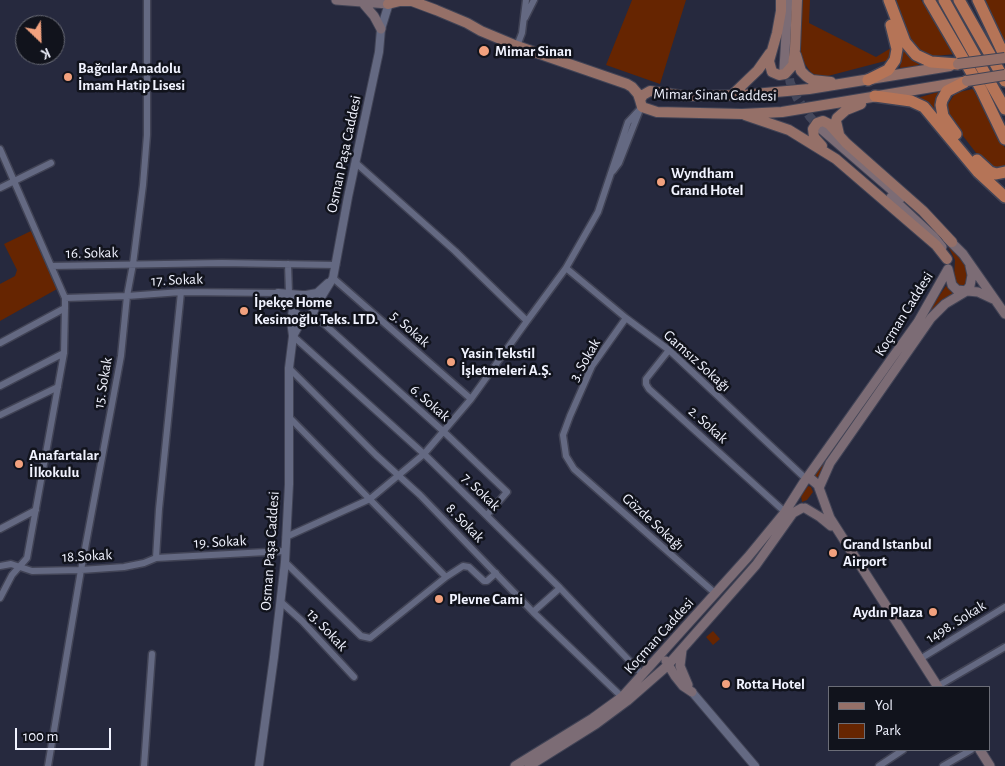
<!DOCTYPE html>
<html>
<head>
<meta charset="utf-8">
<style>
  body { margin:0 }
  #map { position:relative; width:1005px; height:766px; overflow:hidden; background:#26293e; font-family:"Alegreya Sans",sans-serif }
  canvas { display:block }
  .legend { position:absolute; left:828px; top:686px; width:162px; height:65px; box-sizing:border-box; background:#11131c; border:1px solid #6b6d77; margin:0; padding:6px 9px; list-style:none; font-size:15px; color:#f1f3ff }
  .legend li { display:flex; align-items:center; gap:10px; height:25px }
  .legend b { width:25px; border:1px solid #6b6d77 }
  .north { position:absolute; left:15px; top:15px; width:50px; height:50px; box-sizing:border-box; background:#11131c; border:1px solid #6b6d77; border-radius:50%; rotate:156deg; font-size:14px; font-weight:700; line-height:20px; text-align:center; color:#f1f3ff }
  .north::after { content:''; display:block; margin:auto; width:18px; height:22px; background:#f2a17e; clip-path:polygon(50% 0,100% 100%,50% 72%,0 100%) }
  .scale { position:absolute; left:15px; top:728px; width:96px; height:22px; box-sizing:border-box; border:2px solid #f1f3ff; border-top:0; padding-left:6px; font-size:15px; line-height:18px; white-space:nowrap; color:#f1f3ff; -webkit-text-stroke:4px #11131c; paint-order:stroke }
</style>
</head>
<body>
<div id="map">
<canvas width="1005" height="766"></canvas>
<ul class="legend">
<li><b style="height:6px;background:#957068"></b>Yol</li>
<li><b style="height:14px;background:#662501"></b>Park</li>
</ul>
<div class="north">K</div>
<div class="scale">100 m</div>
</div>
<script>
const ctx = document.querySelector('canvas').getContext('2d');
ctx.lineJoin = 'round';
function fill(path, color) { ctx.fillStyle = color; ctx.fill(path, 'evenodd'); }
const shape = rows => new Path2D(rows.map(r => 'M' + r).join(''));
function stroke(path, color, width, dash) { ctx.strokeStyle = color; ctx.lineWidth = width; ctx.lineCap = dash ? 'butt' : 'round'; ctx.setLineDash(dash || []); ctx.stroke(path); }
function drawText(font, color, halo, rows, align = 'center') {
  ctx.font = font + ' "Alegreya Sans",sans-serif'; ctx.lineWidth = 5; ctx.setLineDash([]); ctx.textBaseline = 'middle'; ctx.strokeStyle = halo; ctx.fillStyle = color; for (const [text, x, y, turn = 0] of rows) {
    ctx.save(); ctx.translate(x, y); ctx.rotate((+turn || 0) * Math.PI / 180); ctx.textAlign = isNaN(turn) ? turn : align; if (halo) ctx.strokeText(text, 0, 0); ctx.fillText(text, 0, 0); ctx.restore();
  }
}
const green = shape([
  [632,0,686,0,660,84,606,65],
  [797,0,810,0,809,23,876,57,891,48,889,60,824,77,812,74,798,54],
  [894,0,921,0,956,54,934,56,926,55,912,45],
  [982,0,1005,0,1005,47],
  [902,48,908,56,921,66,900,68],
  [973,89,1005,148,1005,165,1001,168,996,169,983,162,947,115,947,106,954,95,959,92],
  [942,91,937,99,935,107,936,116,917,98],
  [31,231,57,289,0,321,0,284,15,276,17,270,4,244],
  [947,244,958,254,965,264,968,270,968,283,965,286,961,287,955,284,954,278,955,260],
  [946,286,954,294,943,299,935,307,828,457,818,478,814,476],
  [808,486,811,487,813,492,807,500,802,502,801,496],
  [713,631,720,639,713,645,706,637]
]);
const secondaryTunnel = shape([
  [788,65,790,82,797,98,810,117,820,128]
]);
const minor = shape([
  [525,18,534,0],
  [517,46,522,33,526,0],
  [0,149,65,298,65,308,64,353,27,558,12,575,0,598],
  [613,171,619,163,639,112],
  [0,188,51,163],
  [288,264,289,293],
  [51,266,222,263,336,265],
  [566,268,626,318,669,350,806,479],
  [333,278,471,399],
  [65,298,127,296,181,292,278,293],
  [312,313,443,431,507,492,487,515],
  [626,318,592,366,570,416,563,435,566,456,574,469,716,594],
  [527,321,566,268,598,212,628,122,642,107],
  [293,336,424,454,560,588,643,675],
  [0,343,65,308],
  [669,350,646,379,646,384,649,389,785,512],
  [289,368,376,455,420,495,533,612,622,697],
  [0,386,64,353],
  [0,415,58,387],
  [0,529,36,510],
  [286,537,370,499,424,454,471,399,527,321,455,251,356,163],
  [156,558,159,509,181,292],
  [285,562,361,636,370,638,446,577,289,417],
  [0,566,11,564,32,571,81,570,124,567,144,563,156,558,285,551],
  [446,577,463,566,469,567,484,581,487,581,496,573],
  [281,602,302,621,354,677],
  [533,612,560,588],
  [920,659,1005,607],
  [938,686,1005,647],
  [48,766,81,570,121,356,127,296,133,264,143,185,147,135,147,0],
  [144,766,152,654],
  [879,766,903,750],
  [943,766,971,750]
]);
const tertiary = shape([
  [278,293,302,295],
  '293 306a11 11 0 1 1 22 0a11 11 0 1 1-22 0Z',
  [306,295,317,293,328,283],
  [314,309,333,278,348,197,379,52,381,29,390,0],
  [293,336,299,325,308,316],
  [692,692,755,766],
  [259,766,274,657,285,562,289,484,289,368,293,336,291,321,293,310]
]);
const secondary = shape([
  [336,0,388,4],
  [362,2,374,16,381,29],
  [784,69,788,0],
  [820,128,901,198],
  [891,197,934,237,942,247],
  [947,238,963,254,1005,314],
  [948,269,952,285,957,290,978,292,993,299],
  [806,479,811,479,818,485,830,518,938,687],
  [819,488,830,463,931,318,945,304,965,292,970,286,972,275,970,266],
  [805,508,820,517,831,526],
  [682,650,680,666,688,685],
  [666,661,675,676,683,686,692,692],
  [980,750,990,766],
  [515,766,593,718,622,697,748,557,785,512,804,482,892,358,918,322,948,269],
  [529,766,596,724,627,701,667,666,756,565,793,513,802,508]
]);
const primary = shape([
  [781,0,781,11,777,33,769,61,772,72,779,75,785,74,793,65,795,49,797,0],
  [388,4,400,1,412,1,436,10,467,23,481,31,517,46,627,84,632,87,638,94,640,100],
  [796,55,801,71,806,76,812,80,831,82],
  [950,66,809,89,743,95,686,96,650,91,643,95,640,100,642,107,657,112,742,114,782,112,962,82],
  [732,95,758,70,770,53],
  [745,115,789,130,836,159,936,245,947,259],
  [839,134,836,121,837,118,846,110,861,104],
  [822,146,814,137,813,129,817,123,823,121,829,124,846,143,923,211,952,242]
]);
const motorway = shape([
  [889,0,905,42,916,55,931,62,958,64],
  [929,0,981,89,1005,139],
  [944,0,1005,109],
  [959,0,1005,81],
  [978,0,1005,57],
  [868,80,888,70,895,60,897,49,891,25],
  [875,96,911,101,924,107,978,172,1005,197],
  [956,134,943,116,941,105,942,100,947,91,967,81],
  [977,160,990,172,996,174,1005,172]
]);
const primaryBridge = shape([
  [958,64,1005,58],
  [967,81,1005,75]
]);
const markers = [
  [484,51,6,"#f2a17e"],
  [68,77,5,"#f2a17e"],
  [661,182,5,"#f2a17e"],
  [244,311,5,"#f2a17e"],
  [451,362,5,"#f2a17e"],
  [19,464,5,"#f2a17e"],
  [833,553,5,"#f2a17e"],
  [439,599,5,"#f2a17e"],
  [933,612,5,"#f2a17e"],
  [726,684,5,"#f2a17e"]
];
const poiNames = [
  ["Mimar Sinan",495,51],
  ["Bağcılar Anadolu",78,68],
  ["İmam Hatip Lisesi",78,85],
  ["Wyndham",671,173],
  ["Grand Hotel",671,190],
  ["İpekçe Home",254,302],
  ["Kesimoğlu Teks. LTD.",254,319],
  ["Yasin Tekstil",461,353],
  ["İşletmeleri A.Ş.",461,370],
  ["Anafartalar",29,455],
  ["İlkokulu",29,472],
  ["Grand Istanbul",843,544],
  ["Airport",843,561],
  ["Plevne Cami",449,599],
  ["Aydın Plaza",923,612,"right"],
  ["Rotta Hotel",736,684]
];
const streetNames = [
  ["Mimar Sinan Caddesi",715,95,1],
  ["Osman Paşa Caddesi",344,154,-78],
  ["16. Sokak",92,253,-1],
  ["17. Sokak",177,280,-2],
  ["Koçman Caddesi",904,314,-58],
  ["5. Sokak",410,329,41],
  ["3. Sokak",585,360,-60],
  ["Gamsız Sokağı",697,361,42],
  ["15. Sokak",103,383,-80],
  ["6. Sokak",430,403,41],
  ["2. Sokak",708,425,42],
  ["7. Sokak",481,492,44],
  ["Gözde Sokağı",653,522,42],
  ["8. Sokak",465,523,46],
  ["19. Sokak",220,542,-3],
  ["Osman Paşa Caddesi",270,551,-86],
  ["18.Sokak",87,556,-3],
  ["1498. Sokak",956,622,-32],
  ["13. Sokak",327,630,47],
  ["Koçman Caddesi",659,636,-48]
];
fill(green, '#662501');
stroke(secondaryTunnel, '#44475b', 9, [9, 4.5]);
stroke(minor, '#414355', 9);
stroke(tertiary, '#414355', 10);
stroke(secondary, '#414355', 11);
stroke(primary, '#414355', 12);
stroke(motorway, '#414355', 14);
stroke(minor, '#646982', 6);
stroke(tertiary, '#646982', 8);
stroke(secondary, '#7c6c75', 9);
stroke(primary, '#957068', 10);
stroke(motorway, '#b57457', 11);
stroke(primaryBridge, '#414355', 12, []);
stroke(primaryBridge, '#957068', 10);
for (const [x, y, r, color] of markers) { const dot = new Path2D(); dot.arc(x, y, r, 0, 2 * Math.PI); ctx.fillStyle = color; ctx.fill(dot); stroke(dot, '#11131c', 2); }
drawText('bold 15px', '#f1f3ff', '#11131c', poiNames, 'left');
drawText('15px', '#f1f3ff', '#11131c', streetNames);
</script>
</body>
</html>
